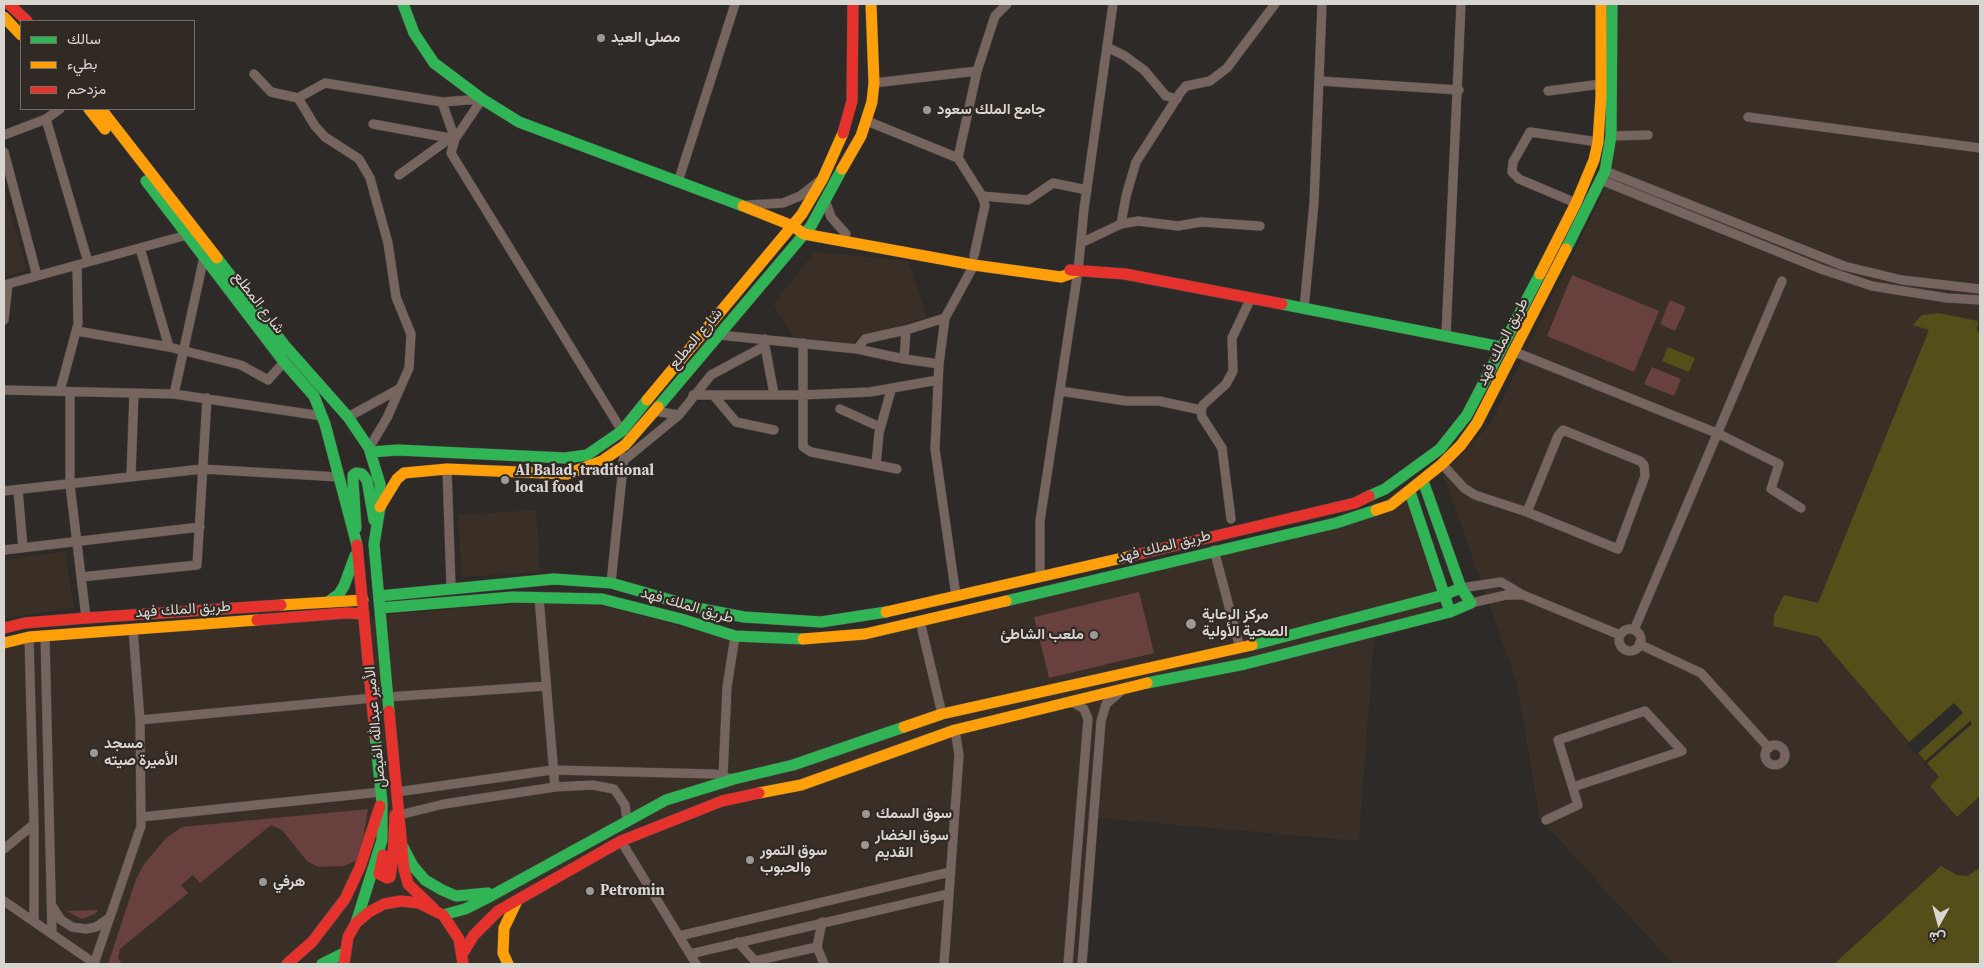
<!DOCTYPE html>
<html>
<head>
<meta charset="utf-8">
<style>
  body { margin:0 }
  #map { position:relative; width:1984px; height:968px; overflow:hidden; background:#2e2a27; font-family:"Source Serif 4",Vazirmatn,serif }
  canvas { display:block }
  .frame { position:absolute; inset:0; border:5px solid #d8d4d0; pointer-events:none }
  .legend { position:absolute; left:20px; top:20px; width:175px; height:90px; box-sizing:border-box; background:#312a24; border:1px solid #746e69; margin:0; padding:6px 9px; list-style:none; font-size:15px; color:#d8d4d0 }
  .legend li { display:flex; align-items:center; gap:10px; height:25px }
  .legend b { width:25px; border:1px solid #746e69 }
  .north { position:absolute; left:1914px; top:898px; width:50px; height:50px; -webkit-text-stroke:4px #312a24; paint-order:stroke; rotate:187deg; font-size:14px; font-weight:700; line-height:20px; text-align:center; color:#d8d4d0 }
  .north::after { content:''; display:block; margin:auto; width:18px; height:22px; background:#d8d4d0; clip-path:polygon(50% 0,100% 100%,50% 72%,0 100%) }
</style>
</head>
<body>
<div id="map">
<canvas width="1984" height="968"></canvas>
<div class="frame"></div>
<ul class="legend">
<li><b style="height:6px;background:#30b455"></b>سالك</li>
<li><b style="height:6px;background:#ff9f0a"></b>بطيء</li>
<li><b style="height:6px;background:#e5322d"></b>مزدحم</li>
</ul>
<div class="north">ش</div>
</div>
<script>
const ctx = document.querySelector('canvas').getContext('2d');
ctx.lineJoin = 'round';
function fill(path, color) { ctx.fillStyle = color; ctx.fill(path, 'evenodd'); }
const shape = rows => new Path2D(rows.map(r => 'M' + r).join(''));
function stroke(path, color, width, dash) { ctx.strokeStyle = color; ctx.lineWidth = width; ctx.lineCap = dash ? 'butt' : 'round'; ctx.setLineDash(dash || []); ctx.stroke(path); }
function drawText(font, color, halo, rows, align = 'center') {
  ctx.font = font + ' "Source Serif 4",Vazirmatn,serif'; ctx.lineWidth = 4.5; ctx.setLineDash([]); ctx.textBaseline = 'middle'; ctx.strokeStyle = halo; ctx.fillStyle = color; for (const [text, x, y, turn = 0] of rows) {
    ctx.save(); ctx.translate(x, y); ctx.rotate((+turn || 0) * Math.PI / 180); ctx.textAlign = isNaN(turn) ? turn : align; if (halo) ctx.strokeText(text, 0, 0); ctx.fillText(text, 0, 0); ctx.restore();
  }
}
const built = shape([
  [1617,4,1980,4,1980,332,1977,332,1978,321,1939,313,1913,325,1930,329,1818,604,1784,595,1775,615,1773,626,1819,637,1939,777,1957,817,1980,796,1980,868,1967,876,1957,875,1941,866,1834,964,1673,964,1540,819,1516,680,1443,474,1491,423,1607,185],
  [4,189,27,270,4,277],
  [815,252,908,261,927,317,856,339,853,346,794,338,773,304],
  [1413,495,1443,620,1374,635,1359,841,1098,818,1088,964,4,964,4,648,20,644,554,601,612,608,727,639,802,643,1314,532],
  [536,510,540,572,462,577,458,515],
  [65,551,74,608,4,618,4,560]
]);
const green = shape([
  [1572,275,1659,311,1634,372,1547,336],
  [1670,300,1686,307,1675,331,1660,324],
  [1652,367,1681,379,1674,396,1644,384],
  [1139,592,1154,653,1049,678,1034,617],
  [368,809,360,859,344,866,318,867,307,861,282,830,271,825,200,883,193,875,181,885,188,893,120,949,118,958,122,964,108,964,136,879,145,863,166,838,182,827],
  [98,910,95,914,82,919,67,911]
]);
const water = shape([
  [1939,313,1978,321,1977,332,1980,332,1980,796,1957,817,1930,786,1939,777,1819,637,1773,626,1774,615,1784,595,1818,603,1929,330,1913,325,1922,315],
  [1668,347,1695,358,1689,372,1662,361],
  [1941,866,1957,875,1967,876,1980,868,1980,964,1834,964]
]);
const pier = shape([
  [1954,703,1963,713,1916,755,1907,744],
  [1970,721,1972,724,1925,765,1923,763]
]);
const street = shape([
  [1107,47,1125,56,1144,70,1166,96,1177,99],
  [254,74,271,92,298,98,325,83,442,102,482,99,455,139,373,124],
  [1320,81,1459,90],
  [874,83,977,71,995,16,1007,4],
  [1548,91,1601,84],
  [298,98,315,126,325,137,359,159,370,178,388,243,396,297,411,334,409,368,387,418,369,448],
  [442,102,455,139,451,153,622,431],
  [1748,117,1980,148],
  [46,119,88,262],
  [867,121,958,158,982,196,985,205,974,256],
  [4,135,46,119,60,109],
  [1611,136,1648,135],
  [4,152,37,276],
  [958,158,977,71],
  [1605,171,1844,266,1902,280,1980,289],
  [399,175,449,139],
  [1601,180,1821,269,1872,286,1947,298,1980,300],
  [678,182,735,4],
  [982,196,1028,200,1053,183,1087,190],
  [825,200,831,217,846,234],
  [1576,203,1519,179,1512,172,1513,162,1530,132,1598,142],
  [748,205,783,203,800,196,818,182],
  [1121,224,1126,196,1136,162,1180,93,1186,86,1210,81,1227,68,1275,4],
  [1081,243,1121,224,1138,221,1178,226,1201,222,1260,226],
  [140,248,169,347],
  [4,285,187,235],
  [1304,309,1314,203,1322,4],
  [4,320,8,284],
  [77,331,169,347,241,365,268,380,284,362],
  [719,335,857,349,904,359,939,364],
  [1446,335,1461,4],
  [803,343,803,447,811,452,897,469],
  [765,346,774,394],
  [857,349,865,339,906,330,945,318],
  [1515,352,1719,434,1779,464,1771,489,1801,508],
  [904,359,906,330],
  [4,390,174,394,322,416],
  [60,391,78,324,77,265],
  [1060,391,1126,401,1159,401,1201,410],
  [70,392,70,485,86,618],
  [174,394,204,257],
  [693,395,802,395,870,392,938,380],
  [714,396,736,422,774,430],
  [840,409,880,427],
  [654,411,679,415],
  [348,417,399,389],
  [623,461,679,415,711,375,765,346,765,339],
  [1442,464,1464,488,1475,495,1527,512,1618,549,1645,476,1644,465,1640,461,1563,430,1558,436,1527,512],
  [876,465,879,433,891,390],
  [447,469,451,587],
  [131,477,134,393],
  [18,490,23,548],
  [4,491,202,469,339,477],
  [1231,519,1222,448,1202,417,1201,410,1203,405,1226,384,1233,371,1232,338,1251,298],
  [4,550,200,527],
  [1214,550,1240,648],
  [81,577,197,565,207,398],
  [1040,577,1040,521,1078,271,1084,209,1113,4],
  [611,583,624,457],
  [1461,588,1501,582,1523,595,1506,595,1471,603],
  [1523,595,1620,635],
  [956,596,935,449,939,364,945,318,974,265],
  [539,598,555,787],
  [920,621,942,714],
  '1619 640a11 11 0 1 1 22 0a11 11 0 1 1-22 0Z',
  [1634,630,1782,281],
  [45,636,52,934],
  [29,637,34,824,34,920],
  [1639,644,1701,673,1769,748],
  [388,697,546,686],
  [140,720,373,698],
  '1765 755a10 10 0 1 1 20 0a10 10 0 1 1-20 0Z',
  [723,776,727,687,735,636],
  [397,792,552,770,715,774,732,779],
  [399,815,444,804,555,787,592,785,614,789,625,805,627,820],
  [141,817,381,792],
  [1546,820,1578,805,1558,740,1645,711,1682,751,1573,787],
  [621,841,696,964],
  [4,849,34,824],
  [4,901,94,963],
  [52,906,61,920,72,927,86,929,96,927,109,918],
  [679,936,950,872],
  [738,942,755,961,817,947,822,922],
  [817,947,824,964],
  [690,954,948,894],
  [94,964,141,826,140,720,133,629],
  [944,964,959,755,955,730],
  [1068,964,1088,719,1084,709,1074,703,1068,703],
  [1082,964,1101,721,1106,704,1121,691]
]);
const fast = shape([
  [403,4,414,33,434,63,482,99,519,122,743,206],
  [146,181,284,362,314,396,325,424,357,545],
  [1566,249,1605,171,1611,136,1612,4],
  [217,258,286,347,348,417,369,448,380,484,380,507,374,544,389,711],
  [1282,304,1501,347],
  [658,407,811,226,842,169],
  [371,452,398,450,565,458,587,455,622,431,647,400],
  [1410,492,1450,612],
  [1369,496,1385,489,1440,449,1467,415,1540,274],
  [356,528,353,481,353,475,356,473,362,474,367,480,374,520],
  [379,596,554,579,611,583,702,609,744,617,821,622,886,612],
  [1006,601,1336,523,1376,510],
  [328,602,339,594,344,586,355,556],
  [380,608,513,597,602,599,681,619,735,636,803,639],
  [1252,645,1444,595,1461,588],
  [1147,683,1245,664,1450,612,1471,603,1461,588,1423,481],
  [403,847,413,866,425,880,442,890,456,896,488,893],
  [443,915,465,909,489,897,666,800,734,779,793,765,904,727],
  [356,923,382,840,382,802,375,735],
  [322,964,344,953]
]);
const slow = shape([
  [4,17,21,35],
  [89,109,105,129],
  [101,109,217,258],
  [842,169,861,136,872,102,874,83,871,4],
  [743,206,793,226,804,234,974,265,1061,277,1078,271],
  [1540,274,1576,203,1594,160,1598,142,1601,97,1601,4],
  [647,400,802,214,823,178,843,133],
  [380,507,397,479,404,473,447,469,567,474,602,461,625,445,658,407],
  [1376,510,1391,505,1442,464,1461,445,1477,423,1566,249],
  [281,605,363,600],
  [886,612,1131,556],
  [803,639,865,634,1006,601],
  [4,643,29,637,257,620],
  [904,727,942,714,1252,645],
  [759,793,801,785,955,730,1147,683],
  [508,964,503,953,504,928,517,901]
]);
const jam = shape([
  [9,4,27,21],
  [843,133,852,101,853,4],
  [1070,270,1125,274,1282,304],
  [357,545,375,735],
  [1131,556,1355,503,1369,496],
  [257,620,346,613,364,614],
  [4,628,25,623,86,618,281,605],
  [389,711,404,869,408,884,434,909],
  [383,855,379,874,387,878,390,877,393,857,395,815],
  [463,953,474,935,498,911,621,841,722,801,759,793],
  [287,964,312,942,345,899,360,867,380,806],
  [344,964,348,937,356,923,369,912,384,904,401,901,419,903,443,915,459,939,463,964]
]);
const markers = [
  [601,38,5,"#9c9895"],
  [927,110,5,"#9c9895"],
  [505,480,5,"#9c9895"],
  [1191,624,6,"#9c9895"],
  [1094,635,5,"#9c9895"],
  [94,753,5,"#9c9895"],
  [866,814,5,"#9c9895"],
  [865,845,5,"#9c9895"],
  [750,860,5,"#9c9895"],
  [263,882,5,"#9c9895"],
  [590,891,5,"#9c9895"]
];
const poiNames = [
  ["مصلى العيد",611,38],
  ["جامع الملك سعود",937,110],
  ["Al Balad, traditional",515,471],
  ["local food",515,488],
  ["مركز الرعاية",1202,615],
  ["الصحية الأولية",1202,632],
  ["ملعب الشاطئ",1084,635,"right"],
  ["مسجد",104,744],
  ["الأميرة صيته",104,761],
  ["سوق السمك",876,814],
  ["سوق الخضار",875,836],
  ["القديم",875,853],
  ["سوق التمور",760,851],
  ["والحبوب",760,868],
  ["هرفي",273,882],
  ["Petromin",600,891]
];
const streetNames = [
  ["شارع المطلع",258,303,52],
  ["شارع المطلع",696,339,-50],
  ["طريق الملك فهد",1503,342,-63],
  ["طريق الملك فهد",1164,547,-14],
  ["طريق الملك فهد",687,606,16],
  ["طريق الملك فهد",183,610,-4],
  ["الأمير عبدالله الفيصل",376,727,-95]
];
fill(built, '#392f26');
fill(green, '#68413e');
fill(water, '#544e19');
fill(pier, '#2e2a27');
stroke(street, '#484543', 10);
stroke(fast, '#484543', 12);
stroke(slow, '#484543', 12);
stroke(jam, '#484543', 12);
stroke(street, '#75655e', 9);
stroke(fast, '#30b455', 11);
stroke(slow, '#ff9f0a', 11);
stroke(jam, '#e5322d', 11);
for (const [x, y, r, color] of markers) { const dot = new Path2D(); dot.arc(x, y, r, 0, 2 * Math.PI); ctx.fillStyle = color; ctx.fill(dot); stroke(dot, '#312a24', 2); }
drawText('bold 15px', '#d8d4d0', '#312a24', poiNames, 'left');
drawText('15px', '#d8d4d0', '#312a24', streetNames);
</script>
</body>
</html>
